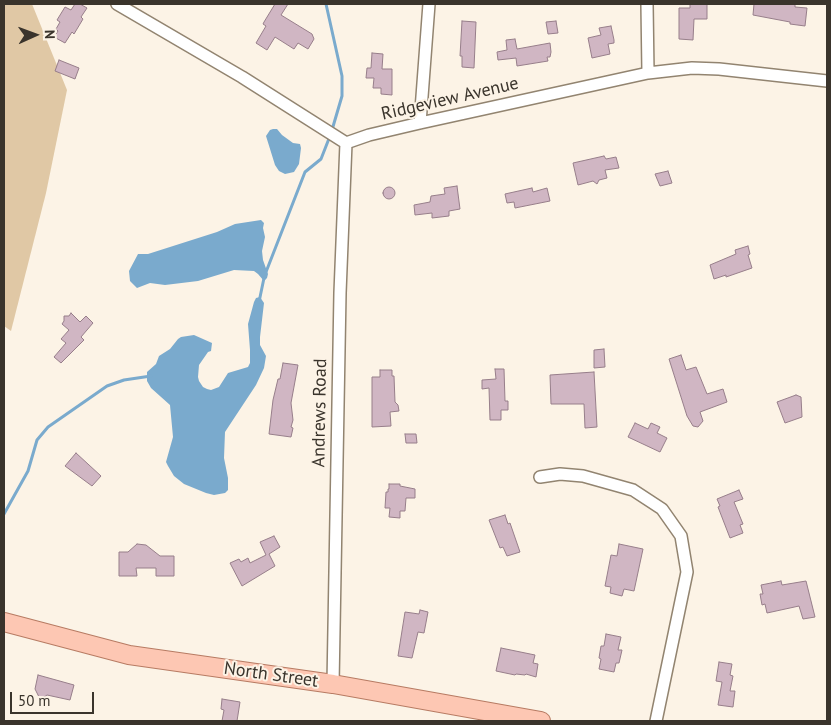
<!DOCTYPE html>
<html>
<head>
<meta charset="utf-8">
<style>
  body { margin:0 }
  #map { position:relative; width:831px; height:725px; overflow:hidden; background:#fcf3e6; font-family:"PT Sans",sans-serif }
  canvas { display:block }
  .frame { position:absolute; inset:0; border:5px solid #3a342c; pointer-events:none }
  .north { position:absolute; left:10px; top:10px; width:50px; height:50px; -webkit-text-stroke:4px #fcf3e6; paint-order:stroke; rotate:88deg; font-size:14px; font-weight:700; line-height:20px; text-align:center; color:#3a342c }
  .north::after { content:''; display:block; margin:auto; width:18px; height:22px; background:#3a342c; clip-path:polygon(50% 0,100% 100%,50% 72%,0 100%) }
  .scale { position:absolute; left:10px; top:692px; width:84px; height:22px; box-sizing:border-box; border:2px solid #3a342c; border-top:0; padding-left:6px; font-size:15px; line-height:18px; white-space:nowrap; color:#3a342c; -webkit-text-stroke:4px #fcf3e6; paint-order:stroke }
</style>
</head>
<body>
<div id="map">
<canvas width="831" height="725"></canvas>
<div class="frame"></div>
<div class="north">N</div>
<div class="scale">50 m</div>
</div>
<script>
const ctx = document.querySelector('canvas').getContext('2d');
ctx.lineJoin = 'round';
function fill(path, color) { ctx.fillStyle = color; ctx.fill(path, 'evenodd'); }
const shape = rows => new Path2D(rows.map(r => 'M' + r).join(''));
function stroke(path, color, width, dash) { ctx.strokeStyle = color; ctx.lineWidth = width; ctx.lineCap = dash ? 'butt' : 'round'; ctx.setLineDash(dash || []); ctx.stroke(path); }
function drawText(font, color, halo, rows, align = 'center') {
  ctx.font = font + ' "PT Sans",sans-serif'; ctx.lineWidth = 4; ctx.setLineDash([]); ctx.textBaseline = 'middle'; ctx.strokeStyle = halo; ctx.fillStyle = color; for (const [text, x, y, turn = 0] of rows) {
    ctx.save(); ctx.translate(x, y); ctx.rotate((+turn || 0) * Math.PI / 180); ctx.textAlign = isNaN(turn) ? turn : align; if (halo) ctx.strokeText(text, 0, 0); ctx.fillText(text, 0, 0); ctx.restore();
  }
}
const green = shape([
  [4,4,32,4,67,90,46,193,11,331,4,326]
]);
const water = shape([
  [273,129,277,129,282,135,293,143,300,144,301,148,299,164,294,172,285,174,279,171,275,165,266,136,270,130],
  [261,220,264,223,263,228,265,237,262,251,263,260,268,274,267,278,264,281,258,274,254,271,234,270,198,281,165,285,150,283,137,288,130,281,129,271,138,254,148,254,217,232,235,224],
  [260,297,264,303,260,337,260,345,266,356,264,368,256,385,225,432,224,458,228,478,228,490,225,493,214,495,206,493,184,484,174,476,168,466,166,462,173,437,170,405,151,388,147,381,147,372,156,364,159,356,170,349,178,339,181,337,194,335,212,343,211,351,208,352,199,365,198,377,199,381,203,387,207,389,211,390,219,387,228,373,248,367,250,363,250,350,248,324,254,302,256,298]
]);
const stream = shape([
  [326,4,342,76,342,96,332,130],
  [266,272,305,172,321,159,330,136],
  [259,302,264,278],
  [4,514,28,471,37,440,48,427,107,386,124,380,151,376]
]);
const building = shape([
  [75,4,80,4,87,8,81,17,83,19,74,34,72,32,65,43,54,37,58,31,56,29,60,22,57,20,65,7,71,10,75,4],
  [275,4,288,4,281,15,312,34,314,39,308,49,298,43,294,49,275,37,267,50,256,43,266,26,263,24,264,22,275,4],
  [690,4,707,4,707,19,694,19,693,40,679,39,679,8,690,8,690,4],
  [754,4,795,4,795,7,807,8,805,26,790,24,790,22,753,15,754,4],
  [462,21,476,22,474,68,462,67,462,56,460,56,462,21],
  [556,21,558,33,548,34,546,22,556,21],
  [611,26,614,40,614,43,608,44,610,54,592,58,588,38,601,35,599,28,611,26],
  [515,39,517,49,550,43,551,52,550,57,547,57,548,61,517,66,516,58,498,60,497,52,507,50,506,40,515,39],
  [372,53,383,54,382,69,392,69,392,95,381,94,381,88,373,88,374,78,366,78,367,68,371,68,372,53],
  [59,60,79,68,75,79,55,71,59,60],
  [604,156,606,159,616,157,619,168,605,170,607,178,599,180,597,184,593,181,578,185,573,163,604,156],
  [668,171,672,183,660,186,655,174,668,171],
  [457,186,460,209,449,211,449,216,432,218,432,213,415,215,414,205,430,202,431,196,445,194,444,188,457,186],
  '383 193a6 6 0 1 1 12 0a6 6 0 1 1-12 0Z',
  [532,188,533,192,547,188,550,201,515,208,514,202,507,203,505,194,532,188],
  [748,246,750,254,748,255,752,268,726,277,726,275,714,279,710,265,736,254,735,250,748,246],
  [71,313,80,322,86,316,93,323,81,337,84,340,61,363,54,357,66,343,61,339,69,330,62,324,64,321,64,316,69,316,71,313],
  [604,349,605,367,594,368,594,350,604,349],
  [681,355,686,370,696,367,707,394,723,389,727,402,700,412,703,421,698,427,693,426,687,416,669,359,681,355],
  [283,363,298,365,291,403,293,420,291,427,293,428,291,437,269,434,273,400,278,379,280,379,283,363],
  [495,369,504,369,505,401,508,401,508,410,501,410,501,420,490,420,489,388,482,389,482,380,496,379,495,369],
  [380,370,392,370,392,376,394,376,395,402,398,405,399,411,390,412,391,426,372,427,372,377,380,377,380,370],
  [594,372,597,427,585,428,584,404,551,404,550,375,594,372],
  [796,395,801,397,802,417,785,423,777,402,796,395],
  [635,423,648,429,651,423,660,427,657,433,667,438,660,452,628,437,635,423],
  [405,434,416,434,417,443,406,443,405,434],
  [76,453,101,476,92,486,65,466,76,453],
  [389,484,400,484,400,486,415,489,415,498,406,498,405,511,400,511,400,518,389,517,390,508,385,508,386,492,388,492,388,489,389,489,389,484],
  [739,490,743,499,734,502,743,524,740,525,743,533,730,538,718,507,720,506,717,499,739,490],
  [505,515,508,524,510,523,520,552,507,556,503,547,500,548,489,520,505,515],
  [274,536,280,547,269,554,275,566,242,586,230,563,239,559,241,562,248,558,250,563,266,555,260,542,274,536],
  [137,544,146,545,160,556,174,556,174,576,156,576,156,568,136,568,137,576,119,576,119,552,128,552,137,544],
  [619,544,643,549,634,591,624,589,622,596,610,593,611,587,605,586,611,555,617,556,619,544],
  [781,581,782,585,806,581,815,617,803,619,799,606,767,613,765,604,762,605,760,594,763,594,761,585,781,581],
  [420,610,428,612,424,633,418,632,412,658,398,656,405,612,419,614,420,610],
  [606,634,621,637,618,650,622,650,619,663,616,663,614,672,599,669,601,659,599,658,601,646,604,646,606,634],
  [501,648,535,655,533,663,538,664,536,677,526,674,525,675,516,674,515,675,496,671,501,648],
  [719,662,732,664,730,675,733,676,730,691,735,691,733,707,718,705,722,682,716,681,719,662],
  [38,675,74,685,70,700,47,695,43,698,39,697,35,689,38,675],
  [222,699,240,702,237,721,222,721,224,710,221,709,222,699]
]);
const street = shape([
  [117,4,242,77,346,143,369,135,420,123,648,73,692,68,719,69,827,81],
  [647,4,648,73],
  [420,123,429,4],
  [540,477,560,474,583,476,633,490,662,509,681,536,687,572,656,721],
  [333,684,340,293,346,143]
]);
const primary = shape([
  [4,622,129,655,333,684,541,721]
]);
const streetNames = [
  ["Ridgeview Avenue",450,99,-13],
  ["Andrews Road",320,413,-89],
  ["North Street",271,675,8]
];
fill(green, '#e0c8a5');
fill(water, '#7aaacd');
stroke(stream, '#7aaacd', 3);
fill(building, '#d0b6c3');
stroke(building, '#977e8a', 1);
stroke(street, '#928470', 14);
stroke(primary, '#b77b63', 20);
stroke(street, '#fff', 11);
stroke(primary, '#fdc7b3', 18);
drawText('18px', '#3a342c', '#fcf3e6', streetNames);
</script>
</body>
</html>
